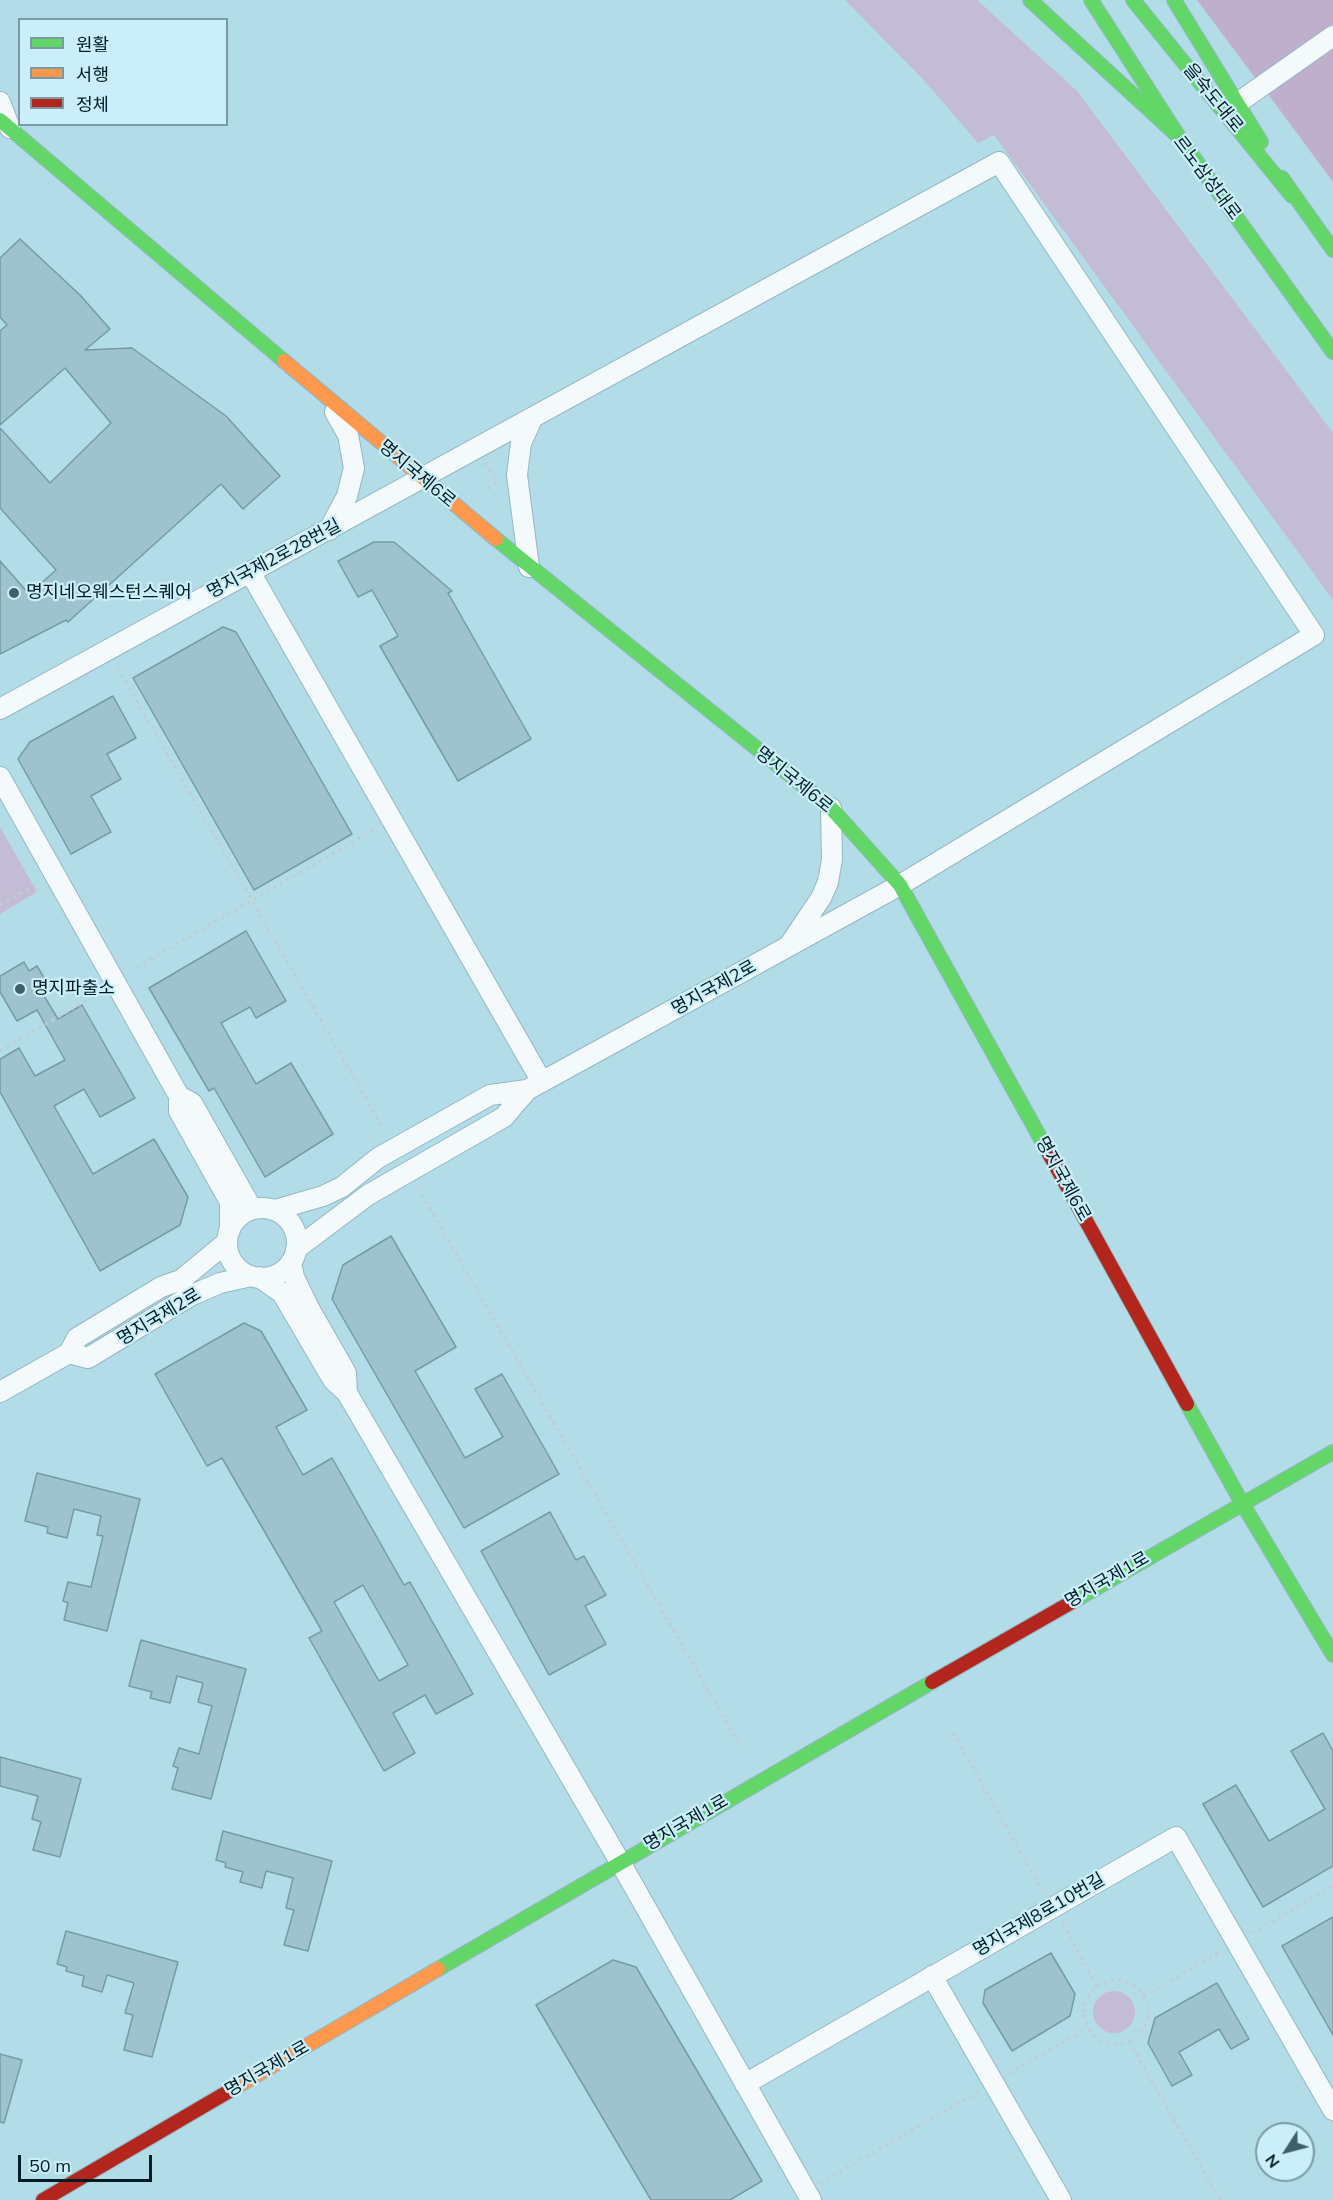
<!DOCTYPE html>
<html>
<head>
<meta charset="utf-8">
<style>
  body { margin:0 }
  #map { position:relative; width:1333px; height:2200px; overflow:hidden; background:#b3dce9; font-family:Mulish,"Noto Sans KR",sans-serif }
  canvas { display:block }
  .legend { position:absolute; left:18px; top:18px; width:210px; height:108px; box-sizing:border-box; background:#cbeffa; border:2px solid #7a9ba4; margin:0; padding:8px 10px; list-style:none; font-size:18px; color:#001c24 }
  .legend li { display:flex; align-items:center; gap:12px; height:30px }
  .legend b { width:30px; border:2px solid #7a9ba4 }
  .north { position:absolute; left:1255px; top:2122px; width:60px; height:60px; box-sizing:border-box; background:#cbeffa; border:2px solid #7a9ba4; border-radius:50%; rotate:234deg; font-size:16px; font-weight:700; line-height:24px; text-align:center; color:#001c24 }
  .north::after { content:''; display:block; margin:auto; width:21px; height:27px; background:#3f5f69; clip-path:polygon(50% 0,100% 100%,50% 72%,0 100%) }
  .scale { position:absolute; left:18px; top:2155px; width:134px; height:27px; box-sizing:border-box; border:3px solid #001c24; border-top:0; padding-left:8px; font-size:18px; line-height:21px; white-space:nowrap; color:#001c24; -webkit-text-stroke:4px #cbeffa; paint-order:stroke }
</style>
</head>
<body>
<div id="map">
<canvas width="1333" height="2200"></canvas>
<ul class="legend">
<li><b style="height:8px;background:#63d668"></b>원활</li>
<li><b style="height:8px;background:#ff974d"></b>서행</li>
<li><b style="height:8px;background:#b3261e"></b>정체</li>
</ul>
<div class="north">N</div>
<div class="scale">50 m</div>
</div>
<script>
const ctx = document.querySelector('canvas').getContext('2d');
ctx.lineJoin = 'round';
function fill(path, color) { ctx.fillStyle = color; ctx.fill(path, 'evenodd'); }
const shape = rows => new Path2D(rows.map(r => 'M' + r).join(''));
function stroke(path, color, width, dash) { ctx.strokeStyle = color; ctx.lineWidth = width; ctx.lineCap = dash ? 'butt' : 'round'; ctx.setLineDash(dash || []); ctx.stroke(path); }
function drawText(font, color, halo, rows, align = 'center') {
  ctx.font = font + ' Mulish,"Noto Sans KR",sans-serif'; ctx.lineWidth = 4.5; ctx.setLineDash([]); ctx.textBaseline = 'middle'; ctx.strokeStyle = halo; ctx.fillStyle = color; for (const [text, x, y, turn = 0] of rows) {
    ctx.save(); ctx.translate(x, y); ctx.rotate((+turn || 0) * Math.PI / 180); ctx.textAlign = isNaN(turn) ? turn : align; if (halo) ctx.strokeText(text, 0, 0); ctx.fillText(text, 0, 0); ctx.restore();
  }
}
const green = shape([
  [845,0,977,0,1077,91,1333,433,1333,600,994,135,978,143,921,77],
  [0,827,37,892,0,914],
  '1093 2012a21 21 0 1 1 42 0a21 21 0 1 1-42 0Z'
]);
const forest = shape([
  [1197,0,1333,0,1333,24,1256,79],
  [1333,49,1333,182,1268,94]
]);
const building = shape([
  [20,239,80,295,110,329,85,350,132,348,226,416,280,476,243,509,221,484,68,622,66,620,0,654,0,561,29,594,56,570,0,508,0,428,50,483,111,423,65,368,0,425,0,331,7,325,0,317,0,258,20,239],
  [374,542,394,542,452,591,448,593,531,739,458,781,380,646,398,636,372,590,358,597,338,561,374,542],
  [223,627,236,632,352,834,254,890,133,678,223,627],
  [113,696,136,738,107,754,121,779,91,796,111,832,71,854,18,759,30,742,113,696],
  [246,931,286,1001,256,1018,250,1007,221,1023,256,1084,291,1063,333,1134,265,1177,214,1088,209,1091,149,988,246,931],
  [24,962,29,971,37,966,46,981,38,986,58,1019,82,1005,135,1098,100,1117,84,1089,54,1106,93,1174,154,1139,188,1197,180,1225,100,1271,0,1092,0,1059,19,1048,35,1076,65,1060,37,1010,17,1021,0,992,0,976,24,962],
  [391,1236,456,1347,415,1371,465,1458,503,1437,475,1389,502,1374,559,1474,464,1528,332,1299,343,1265,391,1236],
  [244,1323,261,1331,307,1410,276,1427,303,1475,332,1458,404,1585,410,1582,473,1694,436,1714,425,1695,393,1713,415,1753,384,1771,309,1638,322,1631,222,1458,207,1466,155,1374,244,1323],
  [363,1585,408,1665,379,1681,334,1602,363,1585],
  [37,1473,140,1499,107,1631,64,1620,68,1603,63,1601,68,1582,91,1587,103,1536,97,1535,101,1516,74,1509,67,1538,47,1533,48,1527,25,1521,37,1473],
  [550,1512,576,1560,584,1556,606,1595,585,1606,606,1644,549,1675,481,1551,550,1512],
  [141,1640,246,1669,211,1799,172,1789,178,1768,173,1766,179,1748,199,1754,212,1706,198,1702,203,1683,177,1676,170,1703,150,1698,152,1692,129,1686,141,1640],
  [1323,1733,1333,1751,1333,1866,1263,1907,1203,1804,1236,1785,1269,1841,1325,1809,1291,1751,1323,1733],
  [0,1757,81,1779,60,1857,33,1850,41,1822,32,1819,38,1796,0,1786,0,1757],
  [223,1831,332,1861,308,1951,284,1945,294,1910,286,1908,293,1878,266,1871,262,1888,240,1882,243,1872,225,1867,226,1863,216,1860,223,1831],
  [1333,1917,1333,2035,1282,1946,1333,1917],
  [66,1931,178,1962,152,2057,124,2050,133,2015,125,2013,134,1983,107,1975,102,1992,82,1986,84,1976,66,1971,67,1967,57,1964,66,1931],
  [1051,1953,1075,1994,1070,2016,1012,2051,983,2003,985,1990,1051,1953],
  [613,1960,636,1967,762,2181,730,2200,651,2200,536,2005,613,1960],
  [1217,1983,1249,2039,1231,2049,1219,2029,1179,2052,1192,2075,1172,2086,1148,2043,1155,2018,1217,1983],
  [0,2054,22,2060,4,2123,0,2122,0,2054]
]);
const path = shape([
  [485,463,497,482],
  [488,489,499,481],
  [118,668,384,1130],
  [0,905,30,888],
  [137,967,377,828],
  [0,1051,92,997],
  [418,1188,741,1747],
  [953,1733,1044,1893],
  [1063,1924,1097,1986],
  [1252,1933,1333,1886],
  '1084 2012a32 32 0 1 1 64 0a32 32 0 1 1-64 0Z',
  [1144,1996,1220,1952],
  [1129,2041,1220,2200],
  [1009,2073,1088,2028],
  [820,2183,978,2092]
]);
const street = shape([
  [0,102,10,128],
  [1239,102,1333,36],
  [329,530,347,496,354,468,348,435,335,412],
  [529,567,517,475,521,443,532,419],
  [250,572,542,1082],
  [0,709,999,162,1314,635,900,885,527,1090],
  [0,777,179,1096],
  [790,944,821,898,828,882,832,859,831,808],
  '227 1243a35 35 0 1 1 70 0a35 35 0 1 1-70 0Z',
  [275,1210,323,1196,342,1187,378,1158,490,1095,527,1090,504,1117,368,1195,296,1249],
  [230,1230,230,1202,179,1111,179,1096,192,1103,252,1209],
  [227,1242,181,1280,161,1287,77,1338,69,1353,88,1358,192,1295,220,1283,251,1276],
  [259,1277,282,1293,333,1380,347,1393,346,1373,310,1310,294,1277,291,1262],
  [0,1392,69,1353],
  [347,1393,620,1862,811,2200],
  [932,1976,1061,2200],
  [745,2084,1176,1837,1333,2110]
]);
const fast = shape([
  [1030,0,1179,137,1333,352],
  [1091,0,1179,137],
  [1133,0,1292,196],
  [1174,0,1261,142],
  [0,120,284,361],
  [1282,178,1333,250],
  [496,539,831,808,900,885,1047,1150],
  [1187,1404,1242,1503,1333,1655],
  [1072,1602,1333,1452],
  [438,1969,932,1682]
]);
const slow = shape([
  [284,361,496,539],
  [231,2090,438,1969]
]);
const jam = shape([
  [1047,1150,1187,1404],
  [932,1682,1072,1602],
  [43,2200,231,2090]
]);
const markers = [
  [14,593,6,"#3f5f69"],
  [20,989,6,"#3f5f69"]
];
const streetNames = [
  ["을숙도대로",1213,98,51],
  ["르노삼성대로",1207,178,53],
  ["명지국제6로",417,474,40],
  ["명지국제2로28번길",274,559,-28],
  ["명지국제6로",794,780,39],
  ["명지국제2로",714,988,-29],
  ["명지국제6로",1063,1179,61],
  ["명지국제2로",159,1317,-31],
  ["명지국제1로",1107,1580,-30],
  ["명지국제1로",686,1823,-30],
  ["명지국제8로10번길",1039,1915,-30],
  ["명지국제1로",267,2069,-30]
];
const poiNames = [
  ["명지네오웨스턴스퀘어",26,593],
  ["명지파출소",32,989]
];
fill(green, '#c4bbd4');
fill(forest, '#bfaecc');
fill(building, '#9fc3ce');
stroke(building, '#739ca8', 1.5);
stroke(street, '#93b8c2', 22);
stroke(fast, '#93b8c2', 16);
stroke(slow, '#93b8c2', 16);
stroke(jam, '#93b8c2', 16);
stroke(path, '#c1ced1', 3, [3, 4.5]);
stroke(street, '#f4fafc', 20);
stroke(fast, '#63d668', 14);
stroke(slow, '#ff974d', 14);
stroke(jam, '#b3261e', 14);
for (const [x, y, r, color] of markers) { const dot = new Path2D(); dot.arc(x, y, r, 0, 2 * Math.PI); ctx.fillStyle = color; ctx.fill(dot); stroke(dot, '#cbeffa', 2); }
drawText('18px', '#001c24', '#cbeffa', streetNames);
drawText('18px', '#001c24', '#cbeffa', poiNames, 'left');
</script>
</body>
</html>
